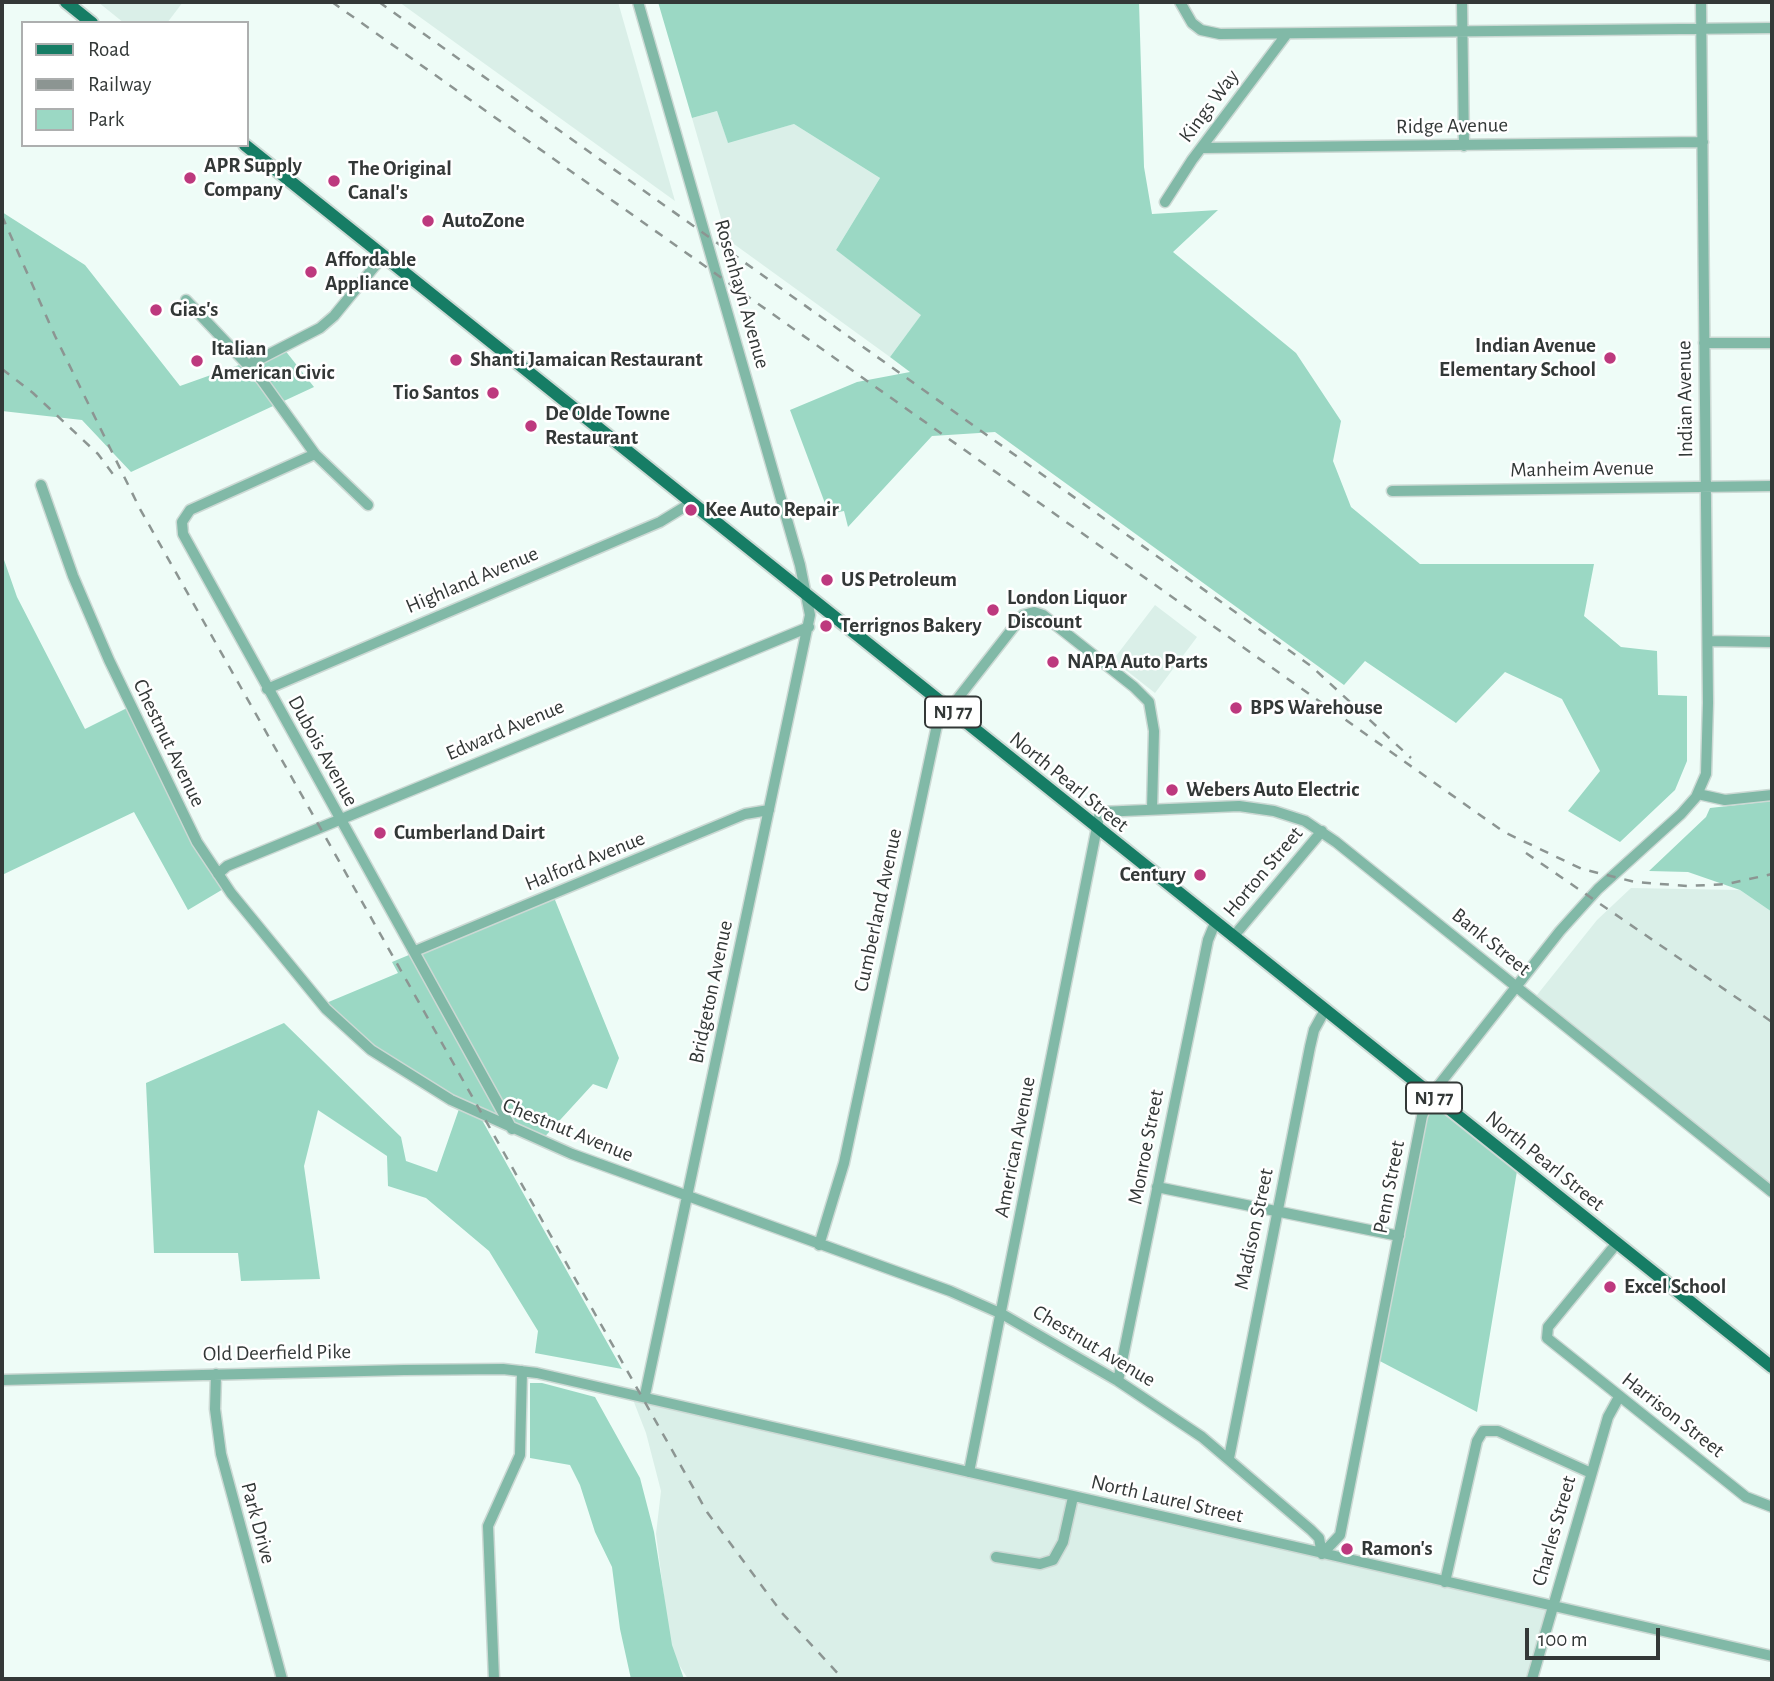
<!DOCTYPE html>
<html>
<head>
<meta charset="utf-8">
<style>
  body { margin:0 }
  #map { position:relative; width:1774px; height:1681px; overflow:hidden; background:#eefcf7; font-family:"Alegreya Sans",sans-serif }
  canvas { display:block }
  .frame { position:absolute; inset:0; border:4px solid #333837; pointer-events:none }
  .legend { position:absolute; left:21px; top:21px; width:228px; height:126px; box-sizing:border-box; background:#fff; border:2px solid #adafaf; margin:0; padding:9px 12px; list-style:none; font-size:21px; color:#333837 }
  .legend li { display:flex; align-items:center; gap:14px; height:35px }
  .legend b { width:35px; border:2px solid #adafaf }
  .scale { position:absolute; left:1525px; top:1628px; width:135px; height:32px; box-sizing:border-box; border:4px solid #333837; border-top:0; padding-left:9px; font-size:21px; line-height:24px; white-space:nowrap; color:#333837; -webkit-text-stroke:5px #fff; paint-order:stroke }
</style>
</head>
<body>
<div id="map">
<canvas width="1774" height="1681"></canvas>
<div class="frame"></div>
<ul class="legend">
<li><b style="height:9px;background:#167d65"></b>Road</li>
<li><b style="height:9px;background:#8c9592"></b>Railway</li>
<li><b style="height:19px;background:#9bd8c4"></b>Park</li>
</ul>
<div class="scale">100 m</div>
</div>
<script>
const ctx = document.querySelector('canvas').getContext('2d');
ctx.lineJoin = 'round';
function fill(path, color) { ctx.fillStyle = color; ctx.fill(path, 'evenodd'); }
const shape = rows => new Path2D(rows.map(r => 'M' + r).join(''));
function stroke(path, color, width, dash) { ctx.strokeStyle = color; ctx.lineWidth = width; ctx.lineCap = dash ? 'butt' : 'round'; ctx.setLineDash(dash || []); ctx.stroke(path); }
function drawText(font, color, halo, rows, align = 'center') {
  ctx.font = font + ' "Alegreya Sans",sans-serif'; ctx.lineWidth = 5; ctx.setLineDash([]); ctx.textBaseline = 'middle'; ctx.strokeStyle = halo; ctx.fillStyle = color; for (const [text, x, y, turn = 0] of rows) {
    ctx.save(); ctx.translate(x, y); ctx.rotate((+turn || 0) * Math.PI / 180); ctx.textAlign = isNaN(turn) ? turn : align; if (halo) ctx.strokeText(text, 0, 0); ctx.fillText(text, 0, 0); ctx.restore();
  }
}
const built = shape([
  [98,2,183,2,167,23,124,23],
  [399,2,618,2,675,201],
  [717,111,728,142,794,124,880,178,836,250,922,314,890,357,727,239,692,118],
  [1155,605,1197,637,1155,693,1113,660],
  [1631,888,1740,890,1772,912,1772,1198,1529,1005,1597,920],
  [630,1392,1552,1607,1532,1679,688,1679,671,1652,656,1534,661,1491,646,1433]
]);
const green = shape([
  [658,2,1139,2,1144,167,1152,214,1218,210,1173,252,1296,353,1341,421,1333,461,1351,507,1420,564,1594,564,1584,616,1621,647,1657,651,1658,695,1687,696,1687,761,1675,790,1620,842,1568,811,1600,771,1562,699,1505,672,1456,723,1365,661,1344,685,995,432,932,436,848,527,844,511,829,514,790,410,857,382,910,372,890,357,921,315,836,250,880,178,794,124,728,143,717,111,692,118],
  [2,212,85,265,180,386,284,349,314,387,131,472,82,420,2,411],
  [2,554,17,597,85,729,129,707,154,764,186,826,225,888,188,910,134,812,2,875],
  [1772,801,1772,912,1740,890,1688,872,1649,871,1706,817,1710,808],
  [553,895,619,1058,607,1089,593,1084,539,1143,482,1120,622,1369,535,1353,538,1331,489,1251,426,1198,388,1186,387,1156,318,1110,304,1166,320,1279,241,1281,238,1253,154,1253,146,1083,284,1023,401,1137,406,1161,437,1172,459,1109,319,1006,398,973,392,962],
  [1431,1095,1518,1165,1477,1412,1374,1358],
  [530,1383,542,1383,595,1397,640,1478,654,1532,672,1645,684,1679,631,1679,620,1629,612,1567,595,1532,580,1485,570,1465,530,1458]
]);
const minor = shape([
  [638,2,800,565,810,615,645,1395],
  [1180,2,1192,23,1201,30,1220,34,1772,28],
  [1462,2,1464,146],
  [1202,148,1703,142],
  [1165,202,1192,160,1286,35],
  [186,300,261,379,315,454,368,505],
  [1704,343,1772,343],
  [248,365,320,328,334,316,383,256],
  [315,454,190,510,182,522,183,534,512,1129],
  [41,485,73,576,109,660,197,842,231,893,326,1009,371,1050,451,1100,572,1154,950,1291,1002,1314,1118,1381,1202,1437,1311,1530,1319,1538,1322,1554,1340,1535,1422,1116,1431,1095,1560,931,1598,889,1681,814,1696,797,1706,774,1708,703,1701,2],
  [1392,491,1772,486],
  [1708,641,1772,642],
  [267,689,660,522,691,503],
  [1698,794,1725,800,1772,795],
  [218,874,227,866,809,627],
  [1233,937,1322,831],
  [415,951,745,814,769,810],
  [1157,1187,1399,1236],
  [1617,1243,1548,1327,1547,1338,1746,1497,1772,1507],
  [819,1245,844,1163,937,725,1023,615,1034,612,1043,615,1134,687,1149,702,1154,731,1152,809],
  [216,1374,215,1409,221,1454,282,1679],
  [2,1380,404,1370,503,1369,537,1373,1772,1656],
  [1118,1381,1208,940,1215,923],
  [1229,1458,1310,1047,1314,1030,1325,1010],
  [969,1472,1100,812,1239,806,1274,811,1305,821,1336,842,1772,1192],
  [996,1557,1040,1564,1053,1560,1063,1542,1073,1497],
  [1445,1582,1477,1441,1483,1431,1498,1431,1591,1473],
  [494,1679,488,1526,520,1455,522,1371],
  [1532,1679,1608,1417,1619,1397]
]);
const major = shape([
  [66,2,92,23],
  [245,145,1772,1367]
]);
const rail = shape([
  [332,2,1504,832,1582,869,1635,882,1688,886,1727,884,1772,874],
  [379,2,1311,666,1411,758],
  [2,216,55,336,140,509,707,1512,782,1613,843,1679],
  [2,369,33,393,98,454,115,477],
  [1526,853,1772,1022]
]);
const markers = [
  [190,178,7,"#bd397e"],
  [334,181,7,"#bd397e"],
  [428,221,7,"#bd397e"],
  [311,272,7,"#bd397e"],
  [156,310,7,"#bd397e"],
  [1610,358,7,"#bd397e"],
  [456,360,7,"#bd397e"],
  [197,361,7,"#bd397e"],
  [493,393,7,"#bd397e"],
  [531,426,7,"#bd397e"],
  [691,510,7,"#bd397e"],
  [827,580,7,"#bd397e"],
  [993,610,7,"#bd397e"],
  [826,626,7,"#bd397e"],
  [1053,662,7,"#bd397e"],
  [1236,708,7,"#bd397e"],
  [1172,790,7,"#bd397e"],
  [380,833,7,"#bd397e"],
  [1200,875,7,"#bd397e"],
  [1610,1287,7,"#bd397e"],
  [1347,1549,7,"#bd397e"]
];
const shields = [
  [953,712,56],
  [1434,1098,56]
];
const shieldNames = [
  ["NJ 77",953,712],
  ["NJ 77",1434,1098]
];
const streetNames = [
  ["Kings Way",1209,106,-53],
  ["Ridge Avenue",1452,126,-1],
  ["Rosenhayn Avenue",742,294,74],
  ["Indian Avenue",1685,399,-91],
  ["Manheim Avenue",1582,469,-1],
  ["Highland Avenue",472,580,-23],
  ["Edward Avenue",505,730,-23],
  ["Chestnut Avenue",169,743,64],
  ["Dubois Avenue",323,751,61],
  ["North Pearl Street",1069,782,39],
  ["Halford Avenue",585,861,-22],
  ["Horton Street",1263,872,-50],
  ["Cumberland Avenue",878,910,-78],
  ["Bank Street",1491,942,39],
  ["Bridgeton Avenue",711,992,-78],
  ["Chestnut Avenue",568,1130,22],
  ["American Avenue",1015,1147,-79],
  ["Monroe Street",1146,1147,-79],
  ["North Pearl Street",1545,1161,39],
  ["Penn Street",1389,1187,-79],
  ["Madison Street",1254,1229,-78],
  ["Chestnut Avenue",1094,1346,31],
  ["Old Deerfield Pike",277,1353,-1],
  ["Harrison Street",1673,1415,38],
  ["North Laurel Street",1167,1499,13],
  ["Park Drive",258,1523,75],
  ["Charles Street",1554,1531,-74]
];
const poiNames = [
  ["APR Supply",204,166],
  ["Company",204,190],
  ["The Original",348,169],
  ["Canal's",348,193],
  ["AutoZone",442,221],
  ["Affordable",325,260],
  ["Appliance",325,284],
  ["Gias's",170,310],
  ["Indian Avenue",1596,346,"right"],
  ["Elementary School",1596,370,"right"],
  ["Italian",211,349],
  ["American Civic",211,373],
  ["Shanti Jamaican Restaurant",470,360],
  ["Tio Santos",479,393,"right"],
  ["De Olde Towne",545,414],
  ["Restaurant",545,438],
  ["Kee Auto Repair",705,510],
  ["US Petroleum",841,580],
  ["London Liquor",1007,598],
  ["Discount",1007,622],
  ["Terrignos Bakery",840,626],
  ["NAPA Auto Parts",1067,662],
  ["BPS Warehouse",1250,708],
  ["Webers Auto Electric",1186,790],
  ["Cumberland Dairt",394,833],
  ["Century",1186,875,"right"],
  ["Excel School",1624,1287],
  ["Ramon's",1361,1549]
];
fill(built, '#daefe8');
fill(green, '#9bd8c4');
stroke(minor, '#ccd9d4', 13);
stroke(major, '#ccd9d4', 16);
stroke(minor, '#81b9a7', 10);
stroke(major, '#167d65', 12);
stroke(rail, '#8c9592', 2.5, [9, 9]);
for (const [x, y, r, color] of markers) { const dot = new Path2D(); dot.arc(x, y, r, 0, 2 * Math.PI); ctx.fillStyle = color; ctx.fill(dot); stroke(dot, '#fff', 2.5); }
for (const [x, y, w] of shields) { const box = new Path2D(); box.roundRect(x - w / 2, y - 15.5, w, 31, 5); ctx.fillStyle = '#fff'; ctx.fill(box); stroke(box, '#333837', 2); }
drawText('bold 19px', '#333837', null, shieldNames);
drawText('21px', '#333837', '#fff', streetNames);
drawText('bold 21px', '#333837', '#fff', poiNames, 'left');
</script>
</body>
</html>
